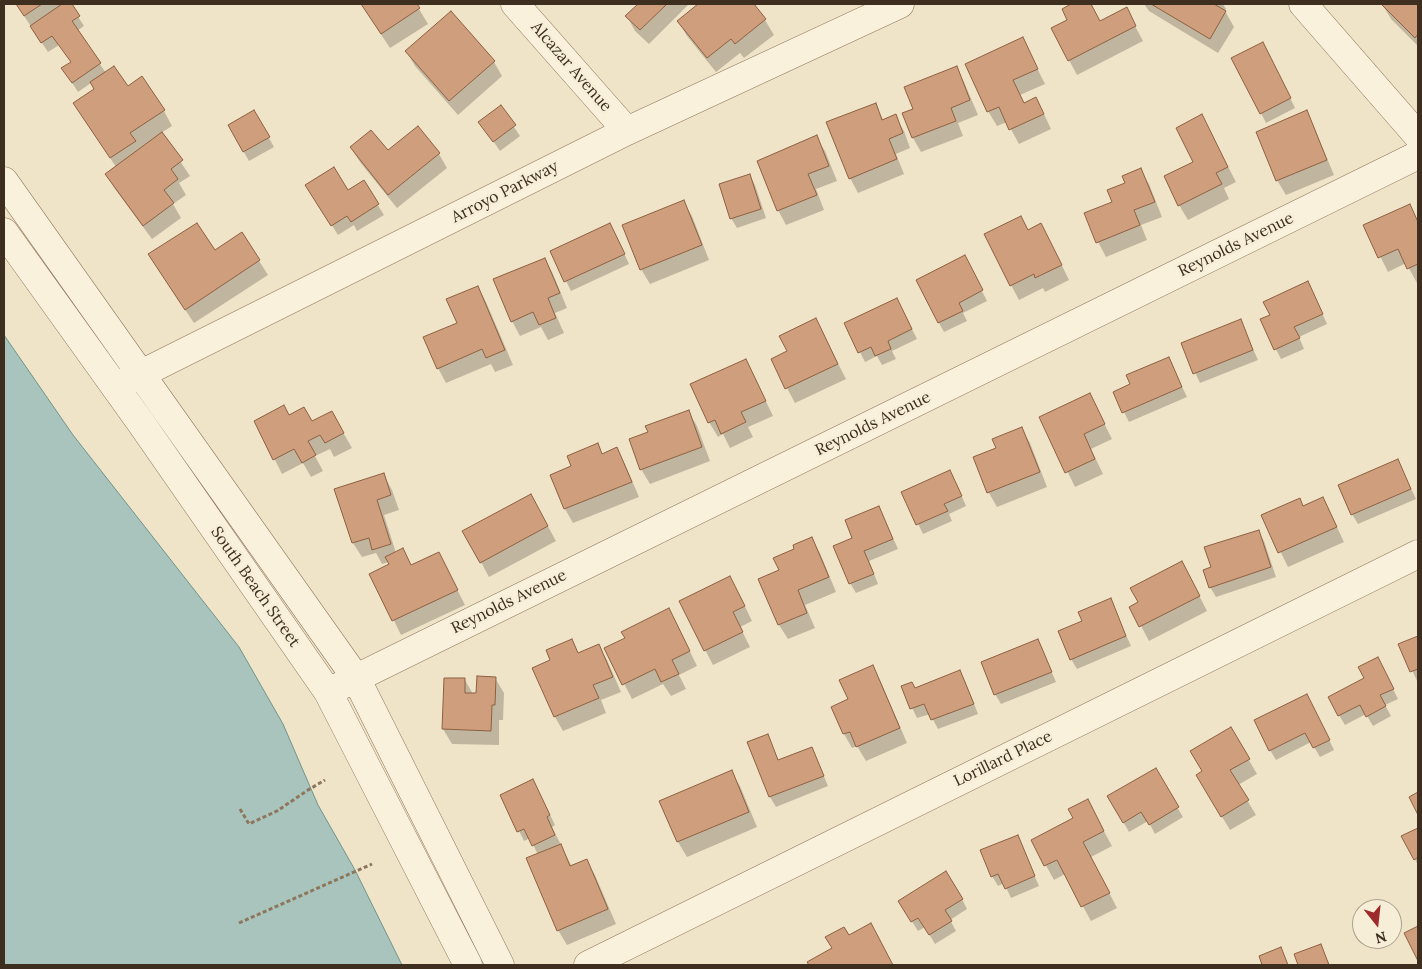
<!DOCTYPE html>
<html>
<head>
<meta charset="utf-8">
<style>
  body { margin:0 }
  #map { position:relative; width:1422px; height:969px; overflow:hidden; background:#f0e4c8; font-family:Lora,serif }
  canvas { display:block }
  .frame { position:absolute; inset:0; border:5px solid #3d2e20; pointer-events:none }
  .north { position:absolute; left:1352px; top:899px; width:50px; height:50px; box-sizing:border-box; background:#f7eed8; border:1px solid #ada18e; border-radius:50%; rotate:164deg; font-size:14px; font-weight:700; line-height:20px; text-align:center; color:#3d2e20 }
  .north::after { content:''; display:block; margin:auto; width:18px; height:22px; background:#9e2a2b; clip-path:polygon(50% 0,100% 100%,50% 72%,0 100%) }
</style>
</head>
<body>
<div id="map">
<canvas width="1422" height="969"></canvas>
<div class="frame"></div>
<div class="north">N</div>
</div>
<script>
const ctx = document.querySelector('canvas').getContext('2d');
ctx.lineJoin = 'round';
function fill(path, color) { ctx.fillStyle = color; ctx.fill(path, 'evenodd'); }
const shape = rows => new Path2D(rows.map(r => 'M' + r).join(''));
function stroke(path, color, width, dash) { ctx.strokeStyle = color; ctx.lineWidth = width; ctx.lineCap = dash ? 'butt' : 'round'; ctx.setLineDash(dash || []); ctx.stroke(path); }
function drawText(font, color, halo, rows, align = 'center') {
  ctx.font = font + ' Lora,serif'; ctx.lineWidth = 5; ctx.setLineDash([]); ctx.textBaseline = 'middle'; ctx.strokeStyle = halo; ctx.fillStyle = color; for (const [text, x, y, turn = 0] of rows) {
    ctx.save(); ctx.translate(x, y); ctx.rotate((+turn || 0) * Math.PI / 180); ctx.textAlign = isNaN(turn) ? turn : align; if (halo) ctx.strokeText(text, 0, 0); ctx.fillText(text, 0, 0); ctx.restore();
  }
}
const water = shape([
  [4,335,73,435,239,647,283,724,318,805,355,870,402,965,4,965,4,335]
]);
const shadow = shape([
  [16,4,61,4,62,5,70,4,84,26,77,31,106,73,127,87,142,78,164,111,172,126,161,133,190,176,179,183,186,195,173,204,181,218,152,239,115,189,106,174,116,167,84,118,96,90,91,83,78,92,69,78,72,62,59,45,48,52],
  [361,4,416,4,428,24,390,48],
  [638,4,689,4,649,44,635,31,627,16],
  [697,4,752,4,765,20,774,35,744,58,740,53,716,72,687,36,678,21,698,5],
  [1074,4,1090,4,1100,22,1134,24,1143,41,1077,75,1069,60,1069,21,1063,9],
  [1144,4,1223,4,1226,9,1225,11,1234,27,1218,53,1149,11],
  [1382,4,1418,4,1418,46,1391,19],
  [1022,38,1045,84,1020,95,1024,104,1044,114,1051,129,1019,144,1007,122,997,126,988,111],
  [406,51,494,62,502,76,458,115,415,66],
  [1268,53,1295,108,1266,123,1261,113],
  [956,67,964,82,978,115,958,123,963,136,921,152,913,138,904,114,915,109],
  [875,104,884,121,895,116,904,131,910,148,896,154,904,174,858,193,850,178],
  [500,106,520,136,500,151,480,122],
  [254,112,274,147,249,161,229,126],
  [1306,112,1314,127,1334,175,1286,195,1277,180],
  [1202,116,1236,182,1224,188,1229,199,1188,220,1179,205,1195,163],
  [816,137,825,151,837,181,816,189,824,210,786,225,778,210],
  [351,148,388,152,439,154,447,168,397,208,360,162],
  [1140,169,1149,184,1162,217,1141,225,1147,240,1106,257,1098,242,1114,202,1126,183],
  [750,176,755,185,766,218,737,228,731,218],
  [363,182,384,215,357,231,354,225,338,235,313,195,348,192],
  [683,202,692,216,709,260,650,284,641,269],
  [1409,205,1418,221,1418,282,1417,283,1406,263,1388,272,1365,226],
  [1028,231,1049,239,1069,280,1045,292,1043,288,1019,300,1011,285],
  [242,234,268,275,194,323,158,269,215,251],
  [615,234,629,264,571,291,551,251],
  [545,259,553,274,567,308,555,313,564,333,548,340,541,327,520,336,512,321],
  [970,267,987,301,963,313,967,321,944,332,939,323],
  [478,287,486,302,513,365,495,372,491,364,446,383,438,368],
  [1313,293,1327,324,1299,337,1304,349,1281,359,1261,320],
  [902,309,917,339,892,351,896,359,882,365,877,356,865,362,860,352],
  [816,320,846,379,795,403,772,360,788,352],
  [1240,320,1258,360,1200,383,1182,344],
  [1168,358,1187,397,1129,422,1114,392,1131,385],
  [746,360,773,416,748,427,753,437,730,448,723,434,718,437,709,422],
  [1090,395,1112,439,1091,449,1103,474,1075,487,1041,418],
  [688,411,697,426,710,461,650,484,641,469,649,433],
  [289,416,312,423,340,427,352,448,334,457,330,449,315,456,323,471,311,477,303,463,282,474,256,422],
  [1022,429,1030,443,1047,487,997,507,989,493,975,458,998,448],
  [597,444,603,455,617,449,625,464,639,497,573,523,565,509,551,476,573,467],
  [1398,461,1416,499,1358,524,1352,514],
  [384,475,392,490,399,510,384,515,396,553,412,566,439,554,465,605,401,635,371,574,390,565,389,562,382,564,376,553,362,557,353,543,336,490],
  [955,481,966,506,949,514,952,521,923,534,903,492],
  [1323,498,1344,542,1288,567,1263,516,1299,500,1304,507],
  [879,507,898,549,869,561,878,584,856,593,850,583,854,538],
  [539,510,556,541,489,577,481,562],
  [1258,531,1264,541,1276,577,1216,597,1210,587,1212,568],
  [812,539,820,553,836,592,805,605,815,628,788,639,779,625,760,579,780,571,796,550],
  [1190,578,1207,611,1149,641,1131,607],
  [738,592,752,621,740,627,750,647,713,665,680,601],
  [1110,600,1131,646,1077,669,1071,659,1083,622],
  [677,625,697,666,679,675,686,689,671,696,663,684,632,699,606,649],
  [1418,637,1418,681,1417,681,1400,644],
  [571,640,579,654,599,646,607,660,621,692,601,700,606,713,563,731,555,717,552,661],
  [1038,640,1056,682,1001,704,995,694],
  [872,667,881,682,907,743,866,761,857,746,852,748,844,734,849,700],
  [1383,669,1398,699,1385,705,1391,716,1373,726,1366,714,1345,725,1339,715],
  [960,671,965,681,978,714,938,729,930,714,917,718,902,687,915,689],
  [495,678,504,693,503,720,499,720,499,745,452,744,443,729,465,680,473,694,478,694],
  [1312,705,1334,750,1320,757,1311,742,1276,760,1270,750],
  [1230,728,1257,774,1238,785,1256,815,1230,830,1197,775,1203,772],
  [767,735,779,761,812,748,828,786,776,807,770,797,749,742],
  [1155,770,1183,817,1155,834,1148,821,1129,832,1109,797],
  [731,772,740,786,757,827,687,857,678,842,661,801],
  [538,790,555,825,552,827,572,867,587,861,595,875,616,924,567,945,558,930,538,855,530,838,524,841,502,796],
  [1095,815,1112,846,1091,857,1117,908,1091,921,1065,874,1054,880,1032,840],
  [1418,829,1418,865,1403,837],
  [1017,836,1039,886,1011,898,1004,883,998,886,992,876],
  [962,899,967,909,950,920,956,931,935,944,925,927,918,931,899,901],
  [849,937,879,940,893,965,811,965,809,962,833,948],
  [1320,946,1330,965,1300,965,1296,955]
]);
const building = shape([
  [16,4,42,4,24,16,16,4],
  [62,4,72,4,80,16,72,21,101,63,72,83,61,68,71,62,52,36,41,43,30,26,62,4],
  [361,4,417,4,420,8,381,34,361,4],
  [638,4,667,4,640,30,625,16,638,4],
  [698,4,754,4,766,19,735,44,731,39,707,58,677,21,698,4],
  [1071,4,1091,4,1100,21,1127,7,1136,26,1068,61,1051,28,1067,20,1062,9,1071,4],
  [1151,4,1214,4,1226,11,1210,39,1151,4],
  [1381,4,1418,4,1418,34,1415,38,1381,4],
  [451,11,495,61,449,101,405,51,451,11],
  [1023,37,1038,69,1013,80,1024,103,1036,97,1044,114,1009,130,999,107,987,112,965,64,1023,37],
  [1263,42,1291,98,1260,114,1231,58,1263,42],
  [114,66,128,86,142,76,165,110,130,133,136,141,110,158,73,103,94,89,90,82,114,66],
  [957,66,970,100,951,108,956,121,912,138,902,113,913,109,904,87,957,66],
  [876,103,882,120,896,114,903,133,889,139,897,159,849,179,826,122,876,103],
  [501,105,516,125,493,142,478,122,501,105],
  [254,110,270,137,243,152,228,125,254,110],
  [1307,110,1327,160,1276,181,1256,132,1307,110],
  [1202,114,1228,167,1216,173,1222,184,1178,206,1164,176,1193,162,1176,128,1202,114],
  [418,126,440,153,388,195,350,147,371,130,388,150,418,126],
  [162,132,183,160,171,169,178,179,164,190,174,203,143,226,105,174,162,132],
  [817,135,829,166,808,174,817,195,777,211,757,161,817,135],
  [334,167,348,190,364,180,379,204,351,222,347,216,331,226,305,185,334,167],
  [1141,168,1155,202,1134,210,1140,225,1096,243,1084,213,1112,202,1107,190,1125,183,1122,176,1141,168],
  [750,174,761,209,730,219,719,184,750,174],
  [684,200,702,245,640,270,622,225,684,200],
  [1410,204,1418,222,1418,264,1407,269,1398,249,1378,258,1363,225,1410,204],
  [1021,216,1028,230,1041,223,1062,265,1035,278,1034,274,1010,286,984,234,1021,216],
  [197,223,215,250,242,232,260,260,185,310,148,254,197,223],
  [610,223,625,254,564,282,550,251,610,223],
  [965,255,983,290,959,303,963,311,938,323,916,280,965,255],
  [545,258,560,293,548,298,556,318,539,325,533,312,511,322,493,279,545,258],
  [1308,281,1323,314,1294,327,1300,338,1274,350,1260,319,1270,315,1263,302,1308,281],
  [478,286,505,350,486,358,482,349,437,369,423,337,457,323,446,299,478,286],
  [897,298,912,329,888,341,891,349,875,356,871,347,858,353,844,323,897,298],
  [816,318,838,364,785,389,771,359,787,351,779,336,816,318],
  [1241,319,1253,350,1193,374,1181,343,1241,319],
  [1169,357,1182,387,1122,413,1113,392,1130,384,1126,375,1169,357],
  [746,359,766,401,741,412,746,422,721,434,715,420,708,423,690,384,746,359],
  [1090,393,1105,424,1084,434,1095,459,1065,473,1039,417,1090,393],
  [284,405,289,415,304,407,312,421,332,411,344,433,325,443,320,435,308,441,316,455,302,463,294,449,273,460,254,421,284,405],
  [689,410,702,447,640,470,629,439,648,432,645,426,689,410],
  [1022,427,1040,472,987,493,973,457,996,448,992,439,1022,427],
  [598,443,602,454,617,447,632,482,564,509,550,475,571,466,567,456,598,443],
  [1398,459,1411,489,1351,515,1338,485,1398,459],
  [950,470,962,496,944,504,948,511,916,525,901,492,950,470],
  [384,473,391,495,377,500,391,544,372,550,369,538,352,543,334,489,384,473],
  [531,494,548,526,480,563,462,531,531,494],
  [1323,497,1337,527,1278,553,1261,515,1300,498,1303,506,1323,497],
  [879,506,893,539,864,551,874,574,849,584,833,546,852,538,845,520,879,506],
  [1259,530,1271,567,1209,588,1203,570,1211,567,1204,547,1259,530],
  [812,537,829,577,798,590,807,613,778,625,758,579,779,570,773,558,794,549,793,545,812,537],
  [403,548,411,565,439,552,458,590,392,621,369,574,389,564,385,557,403,548],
  [1182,561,1200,596,1139,627,1129,607,1138,602,1130,588,1182,561],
  [730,576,745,606,733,612,743,632,704,651,679,601,730,576],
  [1111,598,1126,636,1070,660,1058,631,1082,621,1078,612,1111,598],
  [669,608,690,651,672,660,679,674,661,682,655,669,622,685,604,648,625,638,621,632,669,608],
  [1418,636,1418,669,1410,672,1398,644,1418,636],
  [572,639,578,653,599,644,613,677,593,685,599,698,554,717,532,668,550,660,546,650,572,639],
  [1038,639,1052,672,994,695,981,662,1038,639],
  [1378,657,1394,689,1380,695,1386,706,1366,717,1360,705,1338,716,1328,697,1364,678,1358,667,1378,657],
  [873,665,900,728,856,747,850,732,843,734,831,707,848,699,839,680,873,665],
  [960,670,974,704,931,720,924,704,910,709,901,686,912,682,915,688,960,670],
  [477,676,496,677,495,705,492,705,491,731,442,729,444,678,465,678,465,693,476,693,477,676],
  [1307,694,1330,740,1313,748,1305,733,1269,751,1254,720,1307,694],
  [1231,727,1250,759,1230,770,1249,800,1221,817,1196,775,1202,771,1190,751,1231,727],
  [768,734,778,760,812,747,824,776,769,797,747,742,768,734],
  [1156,768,1179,807,1149,825,1141,812,1123,823,1107,796,1156,768],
  [732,770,749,812,677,842,659,801,732,770],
  [533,779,550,815,547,817,555,835,532,846,524,829,517,832,500,795,533,779],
  [1418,792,1418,815,1409,797,1418,792],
  [1088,799,1104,831,1083,842,1110,893,1081,907,1057,860,1044,866,1031,840,1073,818,1068,809,1088,799],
  [1418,828,1418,857,1414,860,1401,836,1418,828],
  [1018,835,1035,876,1005,889,998,874,991,877,980,850,1018,835],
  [561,844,570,866,587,859,608,909,557,931,526,858,561,844],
  [946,871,963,899,945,910,952,921,929,935,918,918,911,922,898,901,946,871],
  [871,923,893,965,809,965,807,962,832,948,825,937,844,927,849,935,871,923],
  [1418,926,1418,961,1404,933,1418,926],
  [1321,944,1329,965,1298,965,1294,954,1321,944],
  [1281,947,1288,965,1262,965,1259,956,1281,947]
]);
const path = shape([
  [240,809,249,824,277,811,308,790,325,780],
  [239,923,372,864]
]);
const minor = shape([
  [515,4,627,131],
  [1303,4,1418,136],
  [4,181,356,678,500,965],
  [4,232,141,423,328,692,468,965],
  [115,387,627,131,900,4],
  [328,692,1418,155],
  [588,965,1418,554]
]);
const streetNames = [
  ["Alcazar Avenue",571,67,49],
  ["Arroyo Parkway",505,192,-27],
  ["Reynolds Avenue",1236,245,-26],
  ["Reynolds Avenue",873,424,-26],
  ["South Beach Street",255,587,55],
  ["Reynolds Avenue",509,602,-26],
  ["Lorillard Place",1003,759,-26]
];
fill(water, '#a9c4bc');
stroke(water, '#6f938a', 1);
fill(shadow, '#0003');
fill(building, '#cf9f7d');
stroke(building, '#8d5f41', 1);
stroke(minor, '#8d765c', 29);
stroke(path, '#8d765c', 3, [4, 2.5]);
stroke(minor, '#faf1dc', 28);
drawText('16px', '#3d2e20', '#f7eed8', streetNames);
</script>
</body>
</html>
